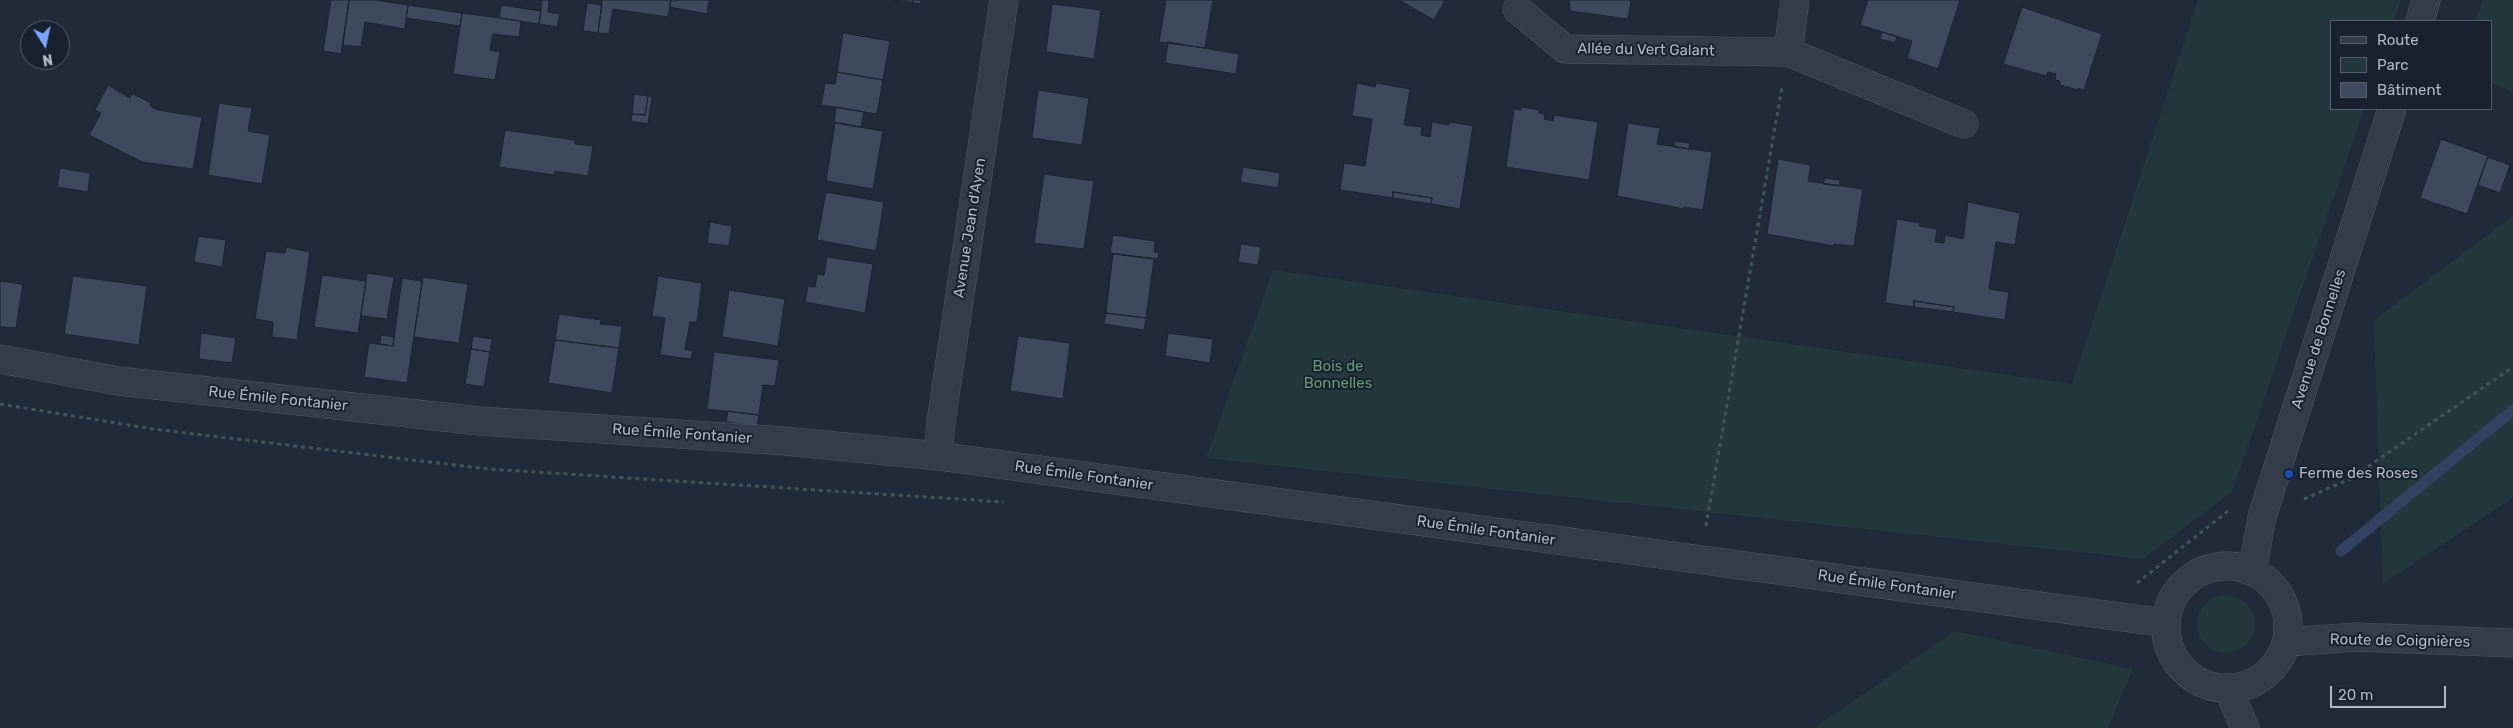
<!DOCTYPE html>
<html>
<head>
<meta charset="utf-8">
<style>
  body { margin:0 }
  #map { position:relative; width:2513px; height:728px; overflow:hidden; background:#202a3b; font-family:Rubik,sans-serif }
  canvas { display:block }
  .legend { position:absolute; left:2330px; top:20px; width:162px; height:90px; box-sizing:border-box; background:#192130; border:1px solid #555d6d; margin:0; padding:6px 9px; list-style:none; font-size:15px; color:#afb7c8 }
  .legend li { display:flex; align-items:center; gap:10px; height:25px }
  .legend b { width:25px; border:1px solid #555d6d }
  .north { position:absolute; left:20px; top:20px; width:50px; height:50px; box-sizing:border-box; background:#192130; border:1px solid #555d6d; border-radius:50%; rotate:170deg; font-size:14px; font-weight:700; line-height:20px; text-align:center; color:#afb7c8 }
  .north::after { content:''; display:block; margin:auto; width:18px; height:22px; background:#7ca6ff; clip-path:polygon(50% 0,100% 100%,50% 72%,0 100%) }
  .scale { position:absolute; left:2330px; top:686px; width:116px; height:22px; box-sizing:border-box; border:2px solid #afb7c8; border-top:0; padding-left:6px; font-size:15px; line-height:18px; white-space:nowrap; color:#afb7c8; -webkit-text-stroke:4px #192130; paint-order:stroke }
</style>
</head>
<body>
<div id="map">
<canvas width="2513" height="728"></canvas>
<ul class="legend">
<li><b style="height:6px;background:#343c4c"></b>Route</li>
<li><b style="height:14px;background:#22383c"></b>Parc</li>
<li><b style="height:14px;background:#3f495e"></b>Bâtiment</li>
</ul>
<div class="north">N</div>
<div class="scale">20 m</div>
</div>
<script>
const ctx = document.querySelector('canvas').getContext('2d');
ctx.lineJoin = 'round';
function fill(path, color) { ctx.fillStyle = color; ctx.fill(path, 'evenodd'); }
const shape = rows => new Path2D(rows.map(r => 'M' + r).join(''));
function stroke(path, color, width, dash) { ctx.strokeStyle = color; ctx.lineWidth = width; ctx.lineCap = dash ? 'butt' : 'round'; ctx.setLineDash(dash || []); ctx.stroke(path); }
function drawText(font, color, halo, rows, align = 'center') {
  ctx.font = font + ' Rubik,sans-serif'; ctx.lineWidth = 4; ctx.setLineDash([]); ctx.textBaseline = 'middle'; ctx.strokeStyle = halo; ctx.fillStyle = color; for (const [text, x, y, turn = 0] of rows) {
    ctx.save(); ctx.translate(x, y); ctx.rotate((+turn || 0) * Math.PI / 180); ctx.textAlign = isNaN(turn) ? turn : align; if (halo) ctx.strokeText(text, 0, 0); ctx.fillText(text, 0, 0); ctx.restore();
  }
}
const green = shape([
  [2198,0,2401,0,2394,21,2332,21,2332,109,2364,109,2232,492,2143,559,1206,458,1273,270,2072,384],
  [2483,0,2513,0,2513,93,2492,83,2492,21,2475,21],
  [2513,216,2513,498,2383,584,2374,320],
  '2197 624a29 29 0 1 1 58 0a29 29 0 1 1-58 0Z',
  [1955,631,2133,669,2108,728,1814,728]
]);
const stream = shape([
  [2341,551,2513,410]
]);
const building = shape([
  [331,0,349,0,341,54,323,51,331,0],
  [349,0,375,0,408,5,405,29,365,22,361,47,343,45,349,0],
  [542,0,549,0,548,12,560,14,557,27,539,24,542,0],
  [602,0,671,0,668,17,613,9,609,34,598,33,602,0],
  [671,0,709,0,707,14,669,7,671,0],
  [895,0,913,0,913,3,895,0],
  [913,0,921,0,920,4,913,3,913,0],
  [1166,0,1213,0,1205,48,1159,42,1166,0],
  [1399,0,1445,0,1434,20,1399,0],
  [1569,0,1631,0,1628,19,1570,11,1569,0],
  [1868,0,1960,0,1938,69,1907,58,1912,41,1860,25,1868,0],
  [587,3,602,5,598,33,583,31,587,3],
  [1052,4,1101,10,1094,59,1046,52,1052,4],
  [408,5,462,13,460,26,406,18,408,5],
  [501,5,541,11,539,24,499,18,501,5],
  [2022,7,2102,34,2084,90,2078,88,2078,90,2060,85,2060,81,2055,80,2056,74,2048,72,2046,76,2003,64,2022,7],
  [462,13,521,21,519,37,493,34,490,50,500,52,495,80,453,74,462,13],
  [1882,32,1897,37,1895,43,1880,39,1882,32],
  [843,33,890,41,883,80,837,72,843,33],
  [1168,42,1239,54,1236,74,1165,63,1168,42],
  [837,72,883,80,877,114,821,105,825,83,835,84,837,72],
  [1357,83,1375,87,1376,83,1410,89,1404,125,1422,127,1421,135,1430,137,1432,122,1449,125,1450,122,1473,126,1460,209,1431,204,1432,198,1393,192,1393,198,1340,190,1344,163,1365,166,1372,119,1352,116,1357,83],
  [108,85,130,98,133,94,151,103,150,106,158,110,202,117,193,169,142,162,89,135,101,113,95,110,108,85],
  [1038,90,1089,98,1082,145,1032,138,1038,90],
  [634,94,648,96,645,115,632,114,634,94],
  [648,96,652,97,648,124,631,121,632,114,645,115,648,96],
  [219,103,252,108,248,131,270,135,262,184,208,175,219,103],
  [836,107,864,112,861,127,834,122,836,107],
  [1521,107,1540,110,1539,113,1545,114,1544,119,1553,121,1554,115,1598,122,1589,180,1506,167,1514,109,1521,110,1521,107],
  [835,123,883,131,873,189,826,181,835,123],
  [1628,123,1660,128,1657,144,1712,152,1703,210,1684,207,1684,209,1617,196,1628,123],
  [505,130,575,140,575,144,593,146,588,176,555,171,554,175,499,167,505,130],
  [2441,139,2488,156,2467,214,2420,198,2441,139],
  [1675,141,1690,143,1689,149,1674,147,1675,141],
  [2488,157,2510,165,2500,193,2478,185,2488,157],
  [1778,159,1811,165,1808,181,1863,189,1854,246,1834,244,1834,246,1767,234,1778,159],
  [1243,167,1280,173,1278,188,1240,182,1243,167],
  [60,168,90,173,88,192,57,187,60,168],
  [1044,174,1094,181,1084,249,1034,243,1044,174],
  [1825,178,1840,180,1839,186,1823,184,1825,178],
  [826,192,884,202,876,251,817,240,826,192],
  [1393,192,1432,198,1431,204,1393,198,1393,192],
  [1968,202,2020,213,2015,245,1996,242,1989,289,2009,292,2005,320,1953,312,1954,307,1914,301,1914,307,1885,303,1897,219,1920,223,1919,226,1937,229,1935,242,1944,243,1945,235,1963,239,1968,202],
  [710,222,732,226,729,246,707,243,710,222],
  [1113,235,1155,241,1154,252,1159,253,1158,259,1110,253,1113,235],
  [198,236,226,240,222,267,194,262,198,236],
  [1241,244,1261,247,1258,265,1238,262,1241,244],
  [286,247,310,252,297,340,272,337,273,322,255,319,266,251,285,253,286,247],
  [1113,254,1154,259,1146,318,1106,313,1113,254],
  [827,257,873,264,865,313,805,302,808,286,815,287,817,274,824,275,827,257],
  [367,273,394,277,387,319,361,316,367,273],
  [322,275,366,281,358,333,314,327,322,275],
  [73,276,147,286,139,345,64,334,73,276],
  [658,276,702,283,697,322,690,322,685,349,693,351,691,359,660,355,665,318,652,316,658,276],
  [423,277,468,284,459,343,414,337,423,277],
  [402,278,422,281,407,383,364,377,369,343,393,346,402,278],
  [0,281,23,284,16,328,0,327,0,281],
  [729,290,785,299,778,346,722,337,729,290],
  [1914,301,1954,307,1953,312,1914,307,1914,301],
  [1106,313,1146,318,1144,330,1104,324,1106,313],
  [559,314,601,320,600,324,622,326,619,348,555,340,559,314],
  [201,333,236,338,232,363,199,359,201,333],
  [1168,333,1213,339,1210,363,1165,356,1168,333],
  [381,335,394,337,393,346,380,344,381,335],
  [473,336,492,339,490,352,471,349,473,336],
  [1018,336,1070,343,1063,399,1010,391,1018,336],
  [555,340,619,348,612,393,548,383,555,340],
  [471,349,490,352,484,387,465,384,471,349],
  [714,352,779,360,775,386,763,385,759,415,707,409,714,352],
  [728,411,759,415,757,426,726,422,728,411]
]);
const path = shape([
  [0,404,153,429,488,469,1004,502],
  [2304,499,2350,479,2513,367],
  [1706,526,1782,87],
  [2137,583,2228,511]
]);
const minor = shape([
  [1517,9,1565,49,1788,52,1964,124],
  [2420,21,2426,0],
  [1788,52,1795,0],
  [0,359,118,381,480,421,785,441,938,456,2166,623],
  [938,456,941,422,1004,0],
  '2166 627a61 61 0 1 1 122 0a61 61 0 1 1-122 0Z',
  [2252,572,2262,517,2392,109],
  [2286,642,2356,637,2513,643],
  [2228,689,2245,728]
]);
const markers = [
  [2289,474,5,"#1a4fb4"]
];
const streetNames = [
  ["Allée du Vert Galant",1646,50,1],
  ["Avenue Jean d'Ayen",970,228,-81],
  ["Avenue de Bonnelles",2319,339,-72],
  ["Rue Émile Fontanier",278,399,6],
  ["Rue Émile Fontanier",682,434,4],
  ["Rue Émile Fontanier",1084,476,8],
  ["Rue Émile Fontanier",1486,531,8],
  ["Rue Émile Fontanier",1887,585,8],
  ["Route de Coignières",2400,641,1]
];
const parkNames = [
  ["Bois de",1338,367],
  ["Bonnelles",1338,384]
];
const poiNames = [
  ["Ferme des Roses",2299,474]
];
fill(green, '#22383c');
stroke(stream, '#314262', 11);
fill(building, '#3f495e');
stroke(building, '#1b2332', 1);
stroke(minor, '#4f5766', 29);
stroke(path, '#40555a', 3, [4, 4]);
stroke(minor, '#343c4c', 28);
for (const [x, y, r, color] of markers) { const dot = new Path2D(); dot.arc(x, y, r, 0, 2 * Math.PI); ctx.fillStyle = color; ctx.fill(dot); stroke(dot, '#192130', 2); }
drawText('15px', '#afb7c8', '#192130', streetNames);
drawText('15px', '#649a74', '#192130', parkNames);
drawText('15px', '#afb7c8', '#192130', poiNames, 'left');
</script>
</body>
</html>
